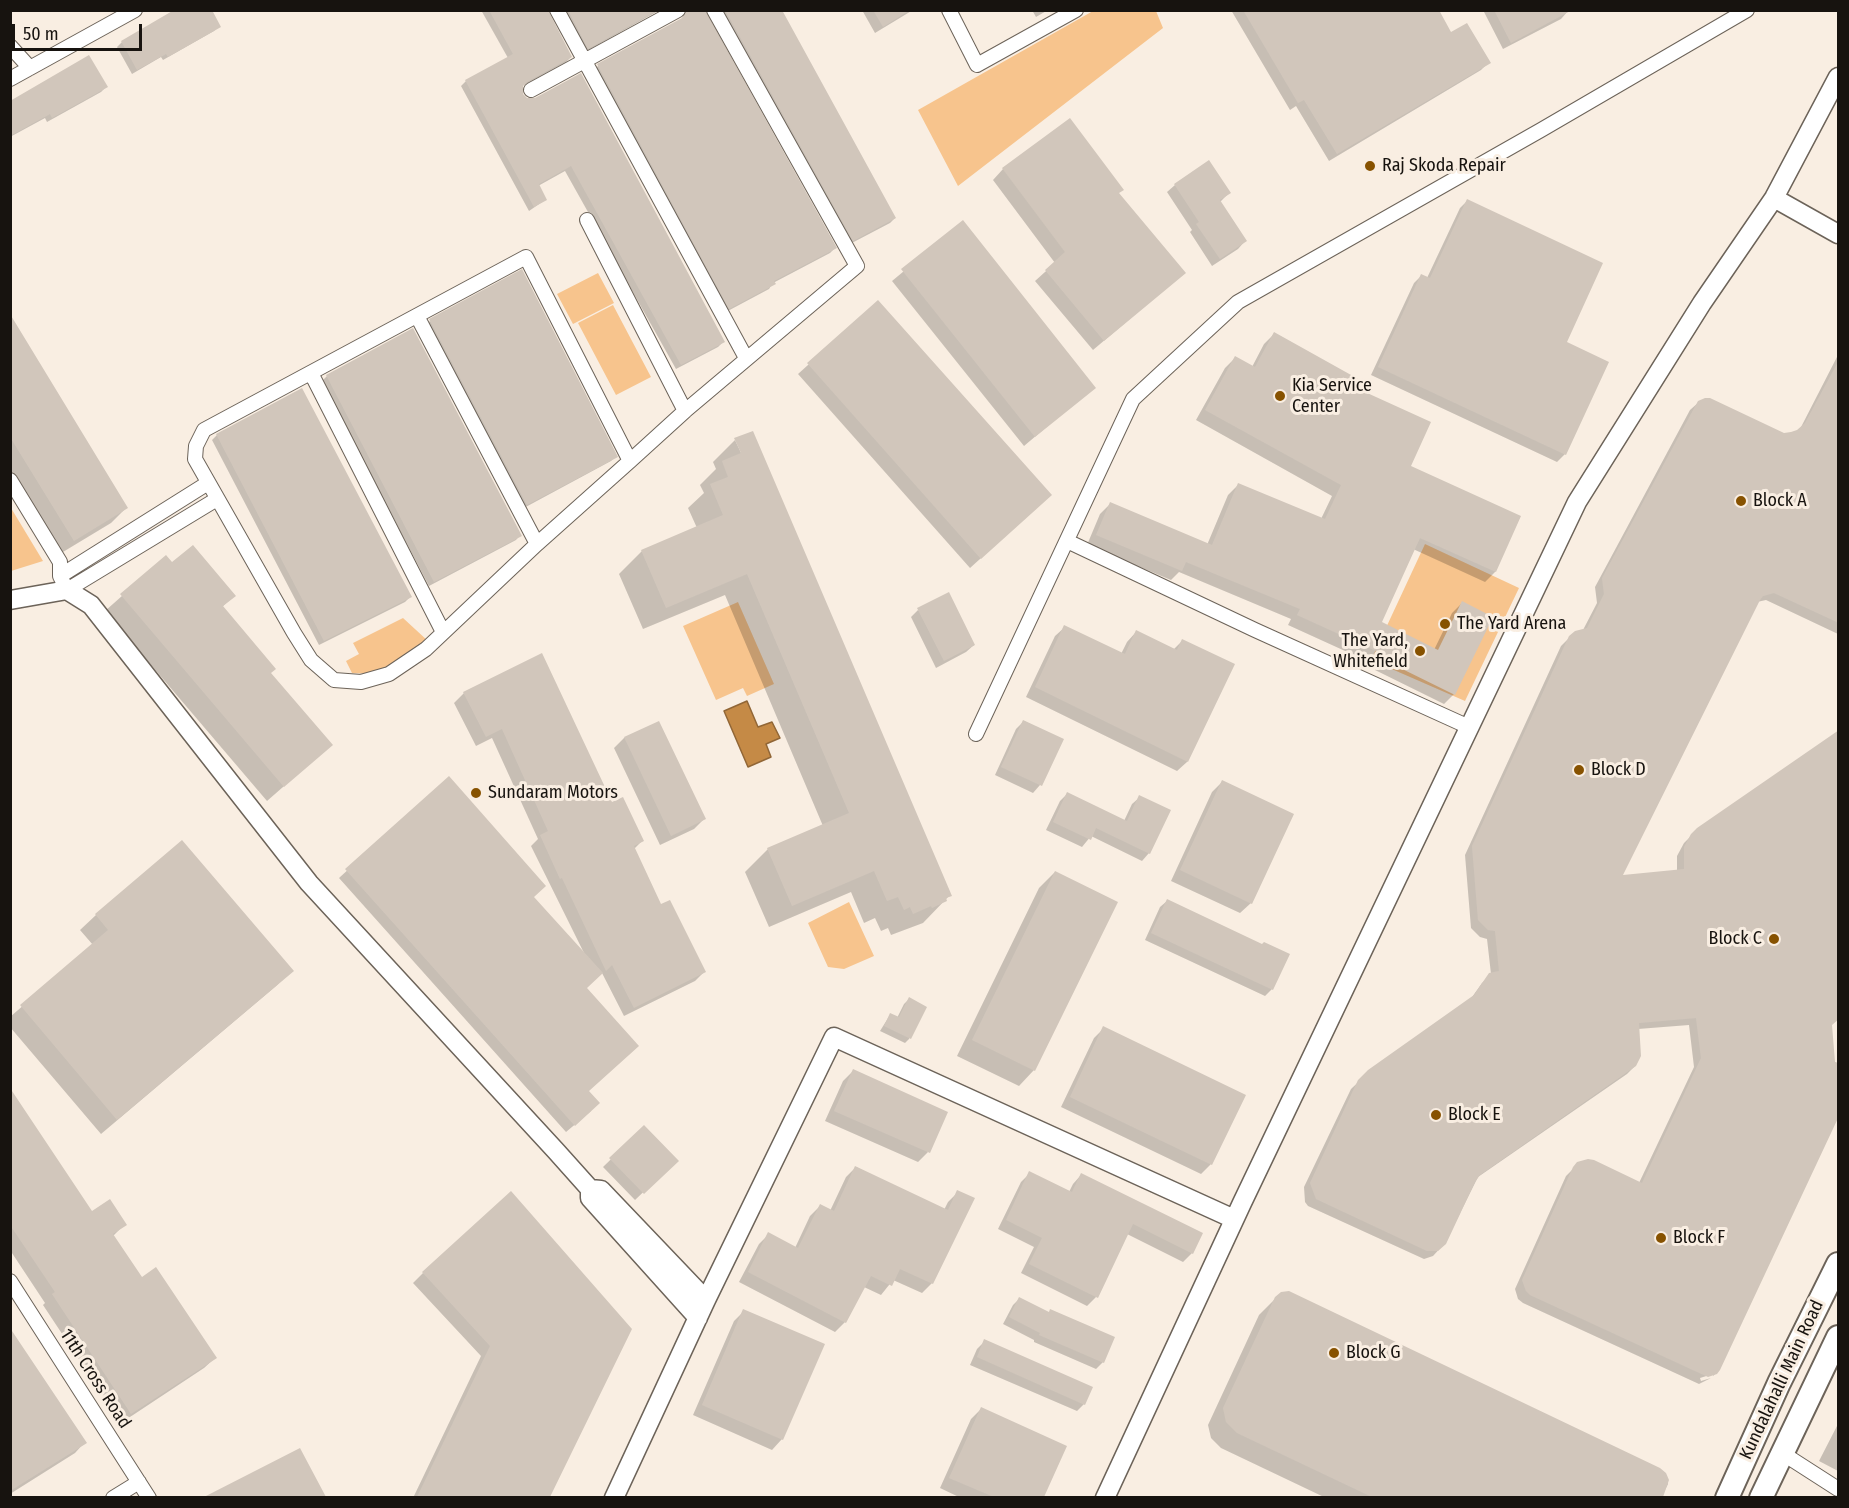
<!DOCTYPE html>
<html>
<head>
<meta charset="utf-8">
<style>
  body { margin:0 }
  #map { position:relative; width:1849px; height:1508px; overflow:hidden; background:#f9eee2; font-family:"Fira Sans Condensed",sans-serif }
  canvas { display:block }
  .frame { position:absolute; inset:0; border:12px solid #17130f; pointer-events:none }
  .scale { position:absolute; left:12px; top:24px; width:130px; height:27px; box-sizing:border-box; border:3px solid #17130f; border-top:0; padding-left:8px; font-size:18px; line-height:21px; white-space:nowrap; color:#17130f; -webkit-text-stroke:4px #f9eee2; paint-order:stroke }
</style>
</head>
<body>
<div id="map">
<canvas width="1849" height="1508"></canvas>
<div class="frame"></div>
<div class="scale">50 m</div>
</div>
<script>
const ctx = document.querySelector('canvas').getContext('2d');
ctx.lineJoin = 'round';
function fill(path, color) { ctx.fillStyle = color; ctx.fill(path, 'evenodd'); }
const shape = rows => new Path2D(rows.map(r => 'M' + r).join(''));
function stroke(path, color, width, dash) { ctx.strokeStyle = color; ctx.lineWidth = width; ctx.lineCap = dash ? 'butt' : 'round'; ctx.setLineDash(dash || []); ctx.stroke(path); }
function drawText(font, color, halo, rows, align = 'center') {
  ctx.font = font + ' "Fira Sans Condensed",sans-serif'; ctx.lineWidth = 6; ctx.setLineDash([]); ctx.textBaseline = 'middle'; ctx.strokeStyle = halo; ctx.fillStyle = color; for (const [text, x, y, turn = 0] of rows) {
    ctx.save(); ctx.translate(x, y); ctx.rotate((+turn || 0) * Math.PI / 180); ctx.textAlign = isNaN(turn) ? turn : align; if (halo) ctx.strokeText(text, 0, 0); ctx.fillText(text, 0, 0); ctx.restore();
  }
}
const green = shape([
  [1093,11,1156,11,1163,28,958,186,918,110],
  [598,273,614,303,573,324,557,294],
  [613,305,651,377,616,395,578,323],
  [11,508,43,561,11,571,10,571],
  [1425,544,1519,588,1465,701,1371,660],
  [738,602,774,684,747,696,743,688,716,700,683,626],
  [403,618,428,641,377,674,352,673,346,661,359,654,353,643],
  [849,902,874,956,844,969,828,967,808,923]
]);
const water = shape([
  [747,701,758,727,772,722,780,738,766,744,771,757,748,767,724,711,747,701]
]);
const shadow = shape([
  [481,10,547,10,571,57,566,62,522,86,521,94,723,342,718,347,676,369,565,171,538,186,545,200,529,211,461,86,466,81,508,58],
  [560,10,660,10,583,53],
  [681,10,705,10,835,248,830,253,773,283,769,289,724,313,593,71,598,66,680,21,683,17],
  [780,10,895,218,890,223,848,245,717,11],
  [862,10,913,10,875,33],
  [1032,10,1048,10,1036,17],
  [1231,10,1437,10,1451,34,1489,62,1481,70,1329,161,1296,106,1290,110],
  [1483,10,1568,10,1568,11,1561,19,1503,49],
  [219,26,214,31,163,60,161,57,132,74,117,47,122,42],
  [106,87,101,92,47,122,45,118,10,137,10,102],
  [1069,120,1118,193,1184,273,1093,350,1035,281,1055,263,993,180,1003,169],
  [1175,185,1229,193,1220,202,1245,241,1238,249,1212,266,1190,232,1192,230,1167,192],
  [1467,201,1565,343,1607,363,1565,454,1557,462,1371,375,1414,283,1421,276,1427,278,1460,208],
  [963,222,1094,387,1024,446,892,281],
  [878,302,1040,505,970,568,798,374],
  [10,317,126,508,111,523,58,555,10,478],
  [430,321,616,456,611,461,522,509,425,325],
  [1274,334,1363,393,1409,467,1520,517,1495,572,1485,582,1413,549,1380,623,1434,650,1452,613,1462,603,1454,694,1444,704,1375,670,1378,666,1288,625,1291,619,1179,572,1171,580,1087,545,1100,514,1110,504,1207,545,1228,495,1238,485,1321,519,1332,496,1196,420,1225,368,1235,358,1252,367,1264,344],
  [1838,355,1838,634,1766,600,1757,602,1621,877,1677,872,1677,856,1684,843,1698,829,1830,1025,1834,1061,1838,1065,1716,1373,1713,1376,1713,1374,1700,1378,1701,1381,1711,1378,1699,1384,1523,1303,1518,1299,1515,1289,1566,1176,1578,1164,1639,1183,1694,1067,1689,1025,1638,1029,1635,1066,1627,1074,1478,1177,1445,1243,1433,1256,1424,1259,1308,1206,1305,1202,1304,1187,1351,1089,1369,1072,1470,1000,1482,983,1491,974,1487,939,1480,937,1471,928,1465,855,1561,646,1570,637,1583,630,1597,603,1595,587,1690,410,1699,402,1784,434,1799,431],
  [327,376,520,535,516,540,429,586,322,381],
  [217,435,410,597,405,602,319,645,212,440],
  [735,440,950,895,923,923,891,935,888,928,881,931,875,918,864,923,851,892,769,927,745,872,768,849,823,826,725,595,643,629,619,574,642,551,697,528,688,508,704,493,700,485,716,469,713,462],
  [166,557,172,565,234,596,222,607,270,673,331,745,267,801,105,611],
  [918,610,974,645,966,652,936,668,911,617],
  [1065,627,1121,654,1127,642,1136,632,1173,650,1182,641,1233,665,1187,762,1177,771,1026,697,1055,636],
  [464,693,611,804,642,841,634,849,660,906,705,971,695,981,624,1016,602,973,585,988,587,1091,591,1111,566,1132,339,878,448,778,533,897,584,953,531,846,538,839,492,738,476,746,454,703],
  [1024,721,1062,739,1040,785,1033,793,995,775,1016,729],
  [658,723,704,819,694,829,660,845,614,748,624,738],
  [1222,782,1251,903,1240,913,1171,881,1212,792],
  [1067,794,1124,821,1132,804,1140,797,1149,853,1142,861,1091,836,1082,847,1046,830,1060,801],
  [182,842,292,971,276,986,101,1134,10,1027,10,1017,93,945,80,930,96,915],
  [1055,872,1034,1070,1019,1086,957,1056,1039,888],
  [1167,901,1272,989,1265,996,1145,940,1160,907],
  [909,999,925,1007,909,1039,905,1043,880,1031,890,1015,897,1018,904,1004],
  [1104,1028,1211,1164,1201,1174,1061,1107,1094,1038],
  [853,1071,928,1152,918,1162,825,1121,843,1081],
  [10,1091,91,1213,125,1224,113,1236,141,1279,215,1358,204,1368,121,1423,43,1305,45,1303,10,1250],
  [644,1127,676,1161,635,1200,603,1167],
  [856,1167,944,1210,948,1202,958,1192,973,1199,932,1283,922,1293,893,1280,881,1295,864,1287,845,1322,835,1332,739,1282,759,1244,769,1234,795,1248,810,1216,820,1206,830,1211,846,1177],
  [1030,1173,1069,1192,1073,1184,1081,1175,1192,1253,1183,1262,1127,1234,1096,1297,1087,1306,1021,1273,1034,1247,998,1229,1021,1182],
  [423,1273,630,1329,548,1498,413,1498,481,1356,413,1283],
  [1020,1298,1103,1362,1096,1369,1034,1342,1034,1340,1003,1324,1013,1305],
  [1276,1298,1667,1476,1668,1484,1661,1498,1326,1498,1221,1448,1211,1438,1208,1425,1259,1315],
  [744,1311,782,1439,772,1450,693,1415,734,1321],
  [10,1330,85,1442,75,1453,10,1494],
  [985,1341,1084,1404,1077,1411,970,1365,977,1349],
  [981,1409,1065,1447,1043,1498,961,1498,940,1488,971,1419],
  [1838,1424,1838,1471,1819,1461],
  [300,1450,325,1498,207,1498]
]);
const building = shape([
  [174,10,212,10,221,27,168,57,166,54,137,70,121,41],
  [489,10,548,10,572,57,527,82,523,86,523,94,527,98,535,98,581,73,725,342,681,365,571,166,539,184,547,200,534,207,465,80,513,54],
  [568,10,658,10,588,49],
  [687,10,705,10,837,248,774,281,776,284,729,309,597,64,682,18],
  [725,10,782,10,896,218,853,241],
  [873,10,910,10,883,27],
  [1243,10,1439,10,1451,32,1467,23,1491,63,1337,154,1304,100,1298,103],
  [1494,10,1572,10,1511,43],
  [89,55,108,87,52,118,50,114,10,136,10,101],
  [1070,118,1124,190,1119,193,1186,273,1104,341,1045,270,1065,252,1002,168],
  [1209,160,1231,193,1220,200,1247,241,1220,259,1196,224,1199,222,1174,184],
  [1467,199,1603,263,1567,342,1609,362,1566,455,1378,367,1421,274,1430,278],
  [963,220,1096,388,1035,437,901,269],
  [522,269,618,457,527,505,429,319],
  [878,300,1052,495,981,559,807,363],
  [10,314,128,508,74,541,10,437],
  [413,328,522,536,434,582,326,375],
  [1274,332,1369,385,1365,392,1431,422,1411,466,1521,516,1496,572,1420,538,1382,622,1438,650,1462,601,1493,617,1455,695,1384,660,1387,656,1297,615,1300,609,1186,562,1182,571,1096,535,1110,502,1212,545,1238,483,1325,519,1341,485,1205,410,1235,356,1255,367],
  [1839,360,1839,623,1774,593,1763,596,1760,600,1623,875,1684,869,1684,847,1691,834,1697,828,1839,730,1839,1019,1832,1025,1835,1062,1839,1063,1839,1116,1720,1370,1717,1374,1708,1377,1530,1295,1526,1291,1522,1280,1573,1167,1577,1162,1588,1159,1594,1160,1642,1183,1701,1058,1696,1018,1639,1023,1641,1056,1636,1066,1480,1175,1475,1182,1446,1244,1438,1251,1427,1251,1316,1199,1310,1183,1358,1080,1368,1070,1474,995,1489,973,1499,971,1495,931,1488,930,1478,920,1472,846,1569,636,1575,631,1587,628,1604,594,1602,578,1698,401,1705,398,1710,398,1784,433,1791,432,1797,430,1805,423],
  [302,388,412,597,324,641,216,434],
  [753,431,952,896,946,898,947,901,932,908,931,906,913,914,910,907,904,910,898,897,887,901,874,871,792,906,767,848,849,813,747,574,666,608,641,550,723,515,710,484,728,477,722,461,741,453,734,438],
  [193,545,236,596,223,606,276,669,271,673,333,745,284,787,120,594,166,555,172,562],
  [949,592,975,645,944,661,917,608],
  [1064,625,1125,654,1136,630,1177,650,1182,639,1235,664,1188,762,1035,687],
  [542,653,612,802,623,797,644,841,634,846,661,904,670,900,706,972,634,1008,612,965,606,971,562,878,560,879,540,835,548,831,502,729,486,737,463,692],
  [1023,720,1064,739,1042,786,1001,767],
  [659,721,706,819,671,836,624,737],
  [449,776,546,886,534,897,603,973,587,988,639,1046,589,1091,600,1103,575,1126,345,869],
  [1222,780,1294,814,1252,904,1180,870],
  [1067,792,1127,821,1139,795,1171,810,1150,854,1096,828,1091,840,1053,822],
  [182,840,294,971,117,1120,20,1005,108,930,95,914],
  [1055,871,1118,902,1035,1071,972,1040],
  [1167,899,1262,944,1264,942,1290,954,1273,990,1151,933],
  [909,997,927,1007,911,1039,884,1026,890,1013,899,1017],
  [1103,1026,1246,1095,1212,1165,1070,1097],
  [853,1069,948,1112,930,1153,834,1111],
  [10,1088,92,1211,110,1199,127,1225,113,1234,142,1277,156,1267,217,1358,131,1414,52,1294,55,1292,10,1225],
  [644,1125,679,1161,644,1194,609,1158],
  [855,1166,948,1210,957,1190,975,1198,933,1284,900,1269,892,1286,871,1276,846,1323,748,1272,768,1232,798,1248,820,1204,834,1211],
  [1029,1171,1072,1192,1081,1173,1203,1233,1193,1254,1133,1224,1098,1298,1029,1264,1042,1238,1006,1220],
  [511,1191,632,1329,550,1497,417,1497,490,1346,422,1272],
  [1289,1291,1660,1468,1666,1473,1669,1480,1663,1497,1372,1497,1237,1433,1226,1422,1223,1408,1275,1297,1281,1292],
  [1019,1297,1049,1312,1050,1309,1115,1337,1104,1363,1039,1335,1040,1333,1009,1317],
  [743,1309,825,1344,783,1440,702,1405],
  [10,1328,87,1443,10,1491],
  [984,1339,1093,1387,1085,1405,977,1357],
  [981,1407,1067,1446,1044,1497,994,1497,949,1478],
  [300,1448,326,1497,204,1497]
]);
const minor = shape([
  [557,10,746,358],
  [949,10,977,65,1076,10],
  [10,46,30,68],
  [10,79,135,10],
  [531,90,678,10],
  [587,220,685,411],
  [417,316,537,544],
  [311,373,443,632],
  [630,461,526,257,204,430,196,446,195,459,294,633,311,660,334,680,361,682,389,674,426,649,537,544,630,461,685,411,857,266,714,10],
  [10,480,60,562,60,576,67,590,217,499],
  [1067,541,1255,630,1469,727],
  [60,576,208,483],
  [976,734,1133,399,1238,302,1541,130,1747,10],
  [10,1281,149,1498],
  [1782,1453,1838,1489],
  [113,1498,139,1482]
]);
const tertiary = shape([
  [1774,198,1838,234],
  [10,600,67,590,91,605,309,883,556,1151,590,1189,590,1198,698,1318],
  [590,1189,601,1190,706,1300],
  [614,1498,706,1300,834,1037,1234,1219],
  [1105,1498,1242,1203,1577,502,1702,303,1774,198,1838,77]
]);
const primary = shape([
  [1727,1498,1779,1383,1838,1264],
  [1761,1498,1838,1337]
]);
const markers = [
  [1370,166,6,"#875200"],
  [1280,396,6,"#875200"],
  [1741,501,6,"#875200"],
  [1445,624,6,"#875200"],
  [1420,651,6,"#875200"],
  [1579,770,6,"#875200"],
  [476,793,6,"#875200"],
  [1774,939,6,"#875200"],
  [1436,1115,6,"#875200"],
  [1661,1238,6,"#875200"],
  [1334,1353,6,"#875200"]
];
const poiNames = [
  ["Raj Skoda Repair",1382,166],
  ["Kia Service",1292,386],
  ["Center",1292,407],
  ["Block A",1753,501],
  ["The Yard Arena",1457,624],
  ["The Yard,",1408,641,"right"],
  ["Whitefield",1408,662,"right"],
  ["Block D",1591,770],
  ["Sundaram Motors",488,793],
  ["Block C",1762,939,"right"],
  ["Block E",1448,1115],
  ["Block F",1673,1238],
  ["Block G",1346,1353]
];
const streetNames = [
  ["11th Cross Road",95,1379,57],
  ["Kundalahalli Main Road",1782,1380,-65]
];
fill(green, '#f7c48d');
fill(water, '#c58a46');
stroke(water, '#916636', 1.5);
fill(shadow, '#0003');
fill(building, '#d1c6bb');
stroke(minor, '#6c6359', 16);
stroke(tertiary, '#6c6359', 21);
stroke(primary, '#6c6359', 26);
stroke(minor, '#fff', 14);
stroke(tertiary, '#fff', 18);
stroke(primary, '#fff', 22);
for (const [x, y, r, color] of markers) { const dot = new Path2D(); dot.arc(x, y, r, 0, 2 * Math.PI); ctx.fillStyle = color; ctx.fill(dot); stroke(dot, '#f9eee2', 2); }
drawText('18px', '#17130f', '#f9eee2', poiNames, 'left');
drawText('18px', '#17130f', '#f9eee2', streetNames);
</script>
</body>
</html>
